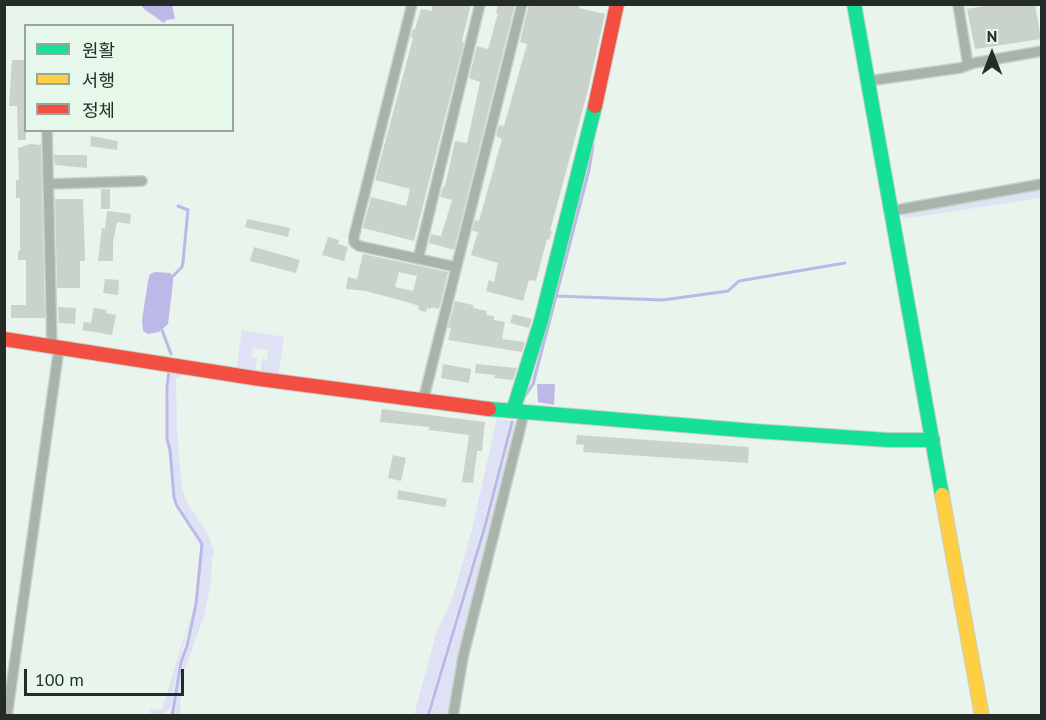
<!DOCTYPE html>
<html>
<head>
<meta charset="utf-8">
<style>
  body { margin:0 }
  #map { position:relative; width:1046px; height:720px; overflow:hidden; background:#e9f4ec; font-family:"PT Sans","Noto Sans KR",sans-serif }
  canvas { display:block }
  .frame { position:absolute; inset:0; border:6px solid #252c27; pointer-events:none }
  .legend { position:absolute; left:24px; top:24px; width:210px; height:108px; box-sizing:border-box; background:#e5f8e9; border:2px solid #98a69b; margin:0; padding:8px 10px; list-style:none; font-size:18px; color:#252c27 }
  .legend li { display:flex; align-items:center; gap:12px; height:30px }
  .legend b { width:30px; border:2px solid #98a69b }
  .north { position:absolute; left:962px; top:24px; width:60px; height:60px; -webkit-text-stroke:4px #e5f8e9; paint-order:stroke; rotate:0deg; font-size:16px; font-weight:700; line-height:24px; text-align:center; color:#252c27 }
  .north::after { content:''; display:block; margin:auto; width:21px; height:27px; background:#252c27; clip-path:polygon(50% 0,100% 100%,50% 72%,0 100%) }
  .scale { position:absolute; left:24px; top:669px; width:160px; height:27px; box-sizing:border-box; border:3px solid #252c27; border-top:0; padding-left:8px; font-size:18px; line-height:21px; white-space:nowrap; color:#252c27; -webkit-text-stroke:4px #e5f8e9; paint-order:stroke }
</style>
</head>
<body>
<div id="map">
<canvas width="1046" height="720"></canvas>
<div class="frame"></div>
<ul class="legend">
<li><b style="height:8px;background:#16e098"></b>원활</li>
<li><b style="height:8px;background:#ffcf43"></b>서행</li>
<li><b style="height:8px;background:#f24e42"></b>정체</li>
</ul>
<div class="north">N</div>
<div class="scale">100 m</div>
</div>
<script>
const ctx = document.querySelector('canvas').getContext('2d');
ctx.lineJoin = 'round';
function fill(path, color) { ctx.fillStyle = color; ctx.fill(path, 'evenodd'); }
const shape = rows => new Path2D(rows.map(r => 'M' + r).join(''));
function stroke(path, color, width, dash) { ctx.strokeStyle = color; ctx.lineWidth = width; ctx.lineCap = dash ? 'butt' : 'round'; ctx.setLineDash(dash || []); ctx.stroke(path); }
const green = shape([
  [1041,188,1041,198,902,219,904,215,909,213],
  [242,330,284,337,278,377,260,374,262,359,267,360,268,350,253,348,251,357,257,358,255,373,236,371],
  [171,371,185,374,176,378,177,431,182,489,187,502,209,536,214,553,212,559,211,583,204,616,185,669,180,703,181,716,173,715,173,708,182,662,188,646,197,605,203,543,183,514,175,497,168,438,169,387],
  [497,418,510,421,483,525,426,715,414,715,436,634,453,596,472,529],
  [514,422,517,423,449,715,430,716,487,525],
  [194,605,179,662,170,709,165,712,166,715,151,715,150,710,162,709]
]);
const water = shape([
  [141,5,172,5,175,19,166,20,164,23,144,9],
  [155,272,170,273,173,276,173,282,168,324,159,332,148,334,143,331,142,320,148,281,150,274],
  [537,384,555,384,554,405,538,402]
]);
const stream = shape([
  [173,276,182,267,183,262,188,210,178,206],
  [556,296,663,300,728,291,739,281,845,263],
  [162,330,171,354],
  [169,371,167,387,167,439,170,450,174,497,177,506,202,544,196,604,187,646,181,662,172,716],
  [523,399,533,384,589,170,593,146],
  [428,716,485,526,512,422]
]);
const building = shape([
  [432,4,471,4,462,41,464,43,414,241,363,228,371,197,406,206,410,189,375,180,413,38,411,37,413,29,415,29,421,9,432,11],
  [498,4,515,4,454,250,429,243,431,234,441,236,452,200,440,197,443,187,445,186,455,141,467,143,480,82,469,78,477,46,488,49,498,13,496,13],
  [529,4,580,4,579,8,605,14,588,90,550,231,552,231,549,240,547,239,536,281,529,280,523,301,486,291,489,280,494,282,498,263,471,255,478,232,472,231,475,220,479,221,502,139,496,136,499,125,504,126,527,44,520,42],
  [995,4,1035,4,1041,39,975,49,967,9],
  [12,60,26,60,26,140,18,140,17,106,9,106],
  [91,136,118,141,117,150,90,146],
  [30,144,41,145,45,318,11,318,11,305,26,305,26,260,18,260,18,251,20,251,20,198,16,198,16,180,19,180,18,148],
  [54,155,87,155,87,168,55,165],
  [101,189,110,189,110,209,101,209],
  [55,199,83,199,85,261,80,261,80,288,57,288],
  [107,211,131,214,130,224,117,222,113,242,113,261,98,261,102,228,105,229],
  [247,219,290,228,288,237,245,227],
  [328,237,339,240,338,244,348,247,344,261,322,255],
  [254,247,300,260,296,273,250,261],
  [363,254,448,272,439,309,431,307,431,309,427,308,426,312,418,310,419,306,410,303,366,291,346,289,348,277,357,279],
  [399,272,417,276,413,291,395,287],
  [105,279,119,280,118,295,103,293],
  [455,301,473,305,473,308,487,311,486,315,494,316,494,320,505,322,502,339,525,342,522,352,448,340,451,328,448,328],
  [58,307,76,308,75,324,59,323],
  [94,308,106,310,106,313,116,315,112,335,82,330,84,322,91,323],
  [513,314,532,319,529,328,510,323],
  [443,364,471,369,469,383,441,378],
  [476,364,517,368,513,380,494,378,495,375,475,373],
  [382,409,485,422,482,451,477,451,473,483,462,482,469,435,429,430,429,427,380,422],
  [577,435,749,447,748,463,583,452,584,445,576,444],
  [393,455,406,458,401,481,388,478],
  [398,490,447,499,445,507,397,499]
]);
const street = shape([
  [412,4,354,236,354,242,359,246,456,267],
  [958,4,968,65],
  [868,81,960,68,974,63,1042,51],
  [47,130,52,347],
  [48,184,142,181],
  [891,211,1042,184],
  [418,259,480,4],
  [423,401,522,4],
  [7,716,59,348],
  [453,716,463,657,524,413]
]);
const fast = shape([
  [854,4,942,495],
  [489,409,754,431,888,440,933,440],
  [513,411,541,321,595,106]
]);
const slow = shape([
  [942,495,982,716]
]);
const jam = shape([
  [595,106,617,4],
  [4,339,260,379,489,409]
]);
fill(green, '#dfe2f4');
fill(water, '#bcb8e8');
stroke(stream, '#bcb8e8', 3);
fill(building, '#cad2cc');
stroke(street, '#c7cfc9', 12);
stroke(fast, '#c7cfc9', 16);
stroke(slow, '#c7cfc9', 16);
stroke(jam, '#c7cfc9', 16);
stroke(street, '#a8b3ab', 9);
stroke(fast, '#16e098', 14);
stroke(slow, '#ffcf43', 14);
stroke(jam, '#f24e42', 14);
</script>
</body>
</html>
